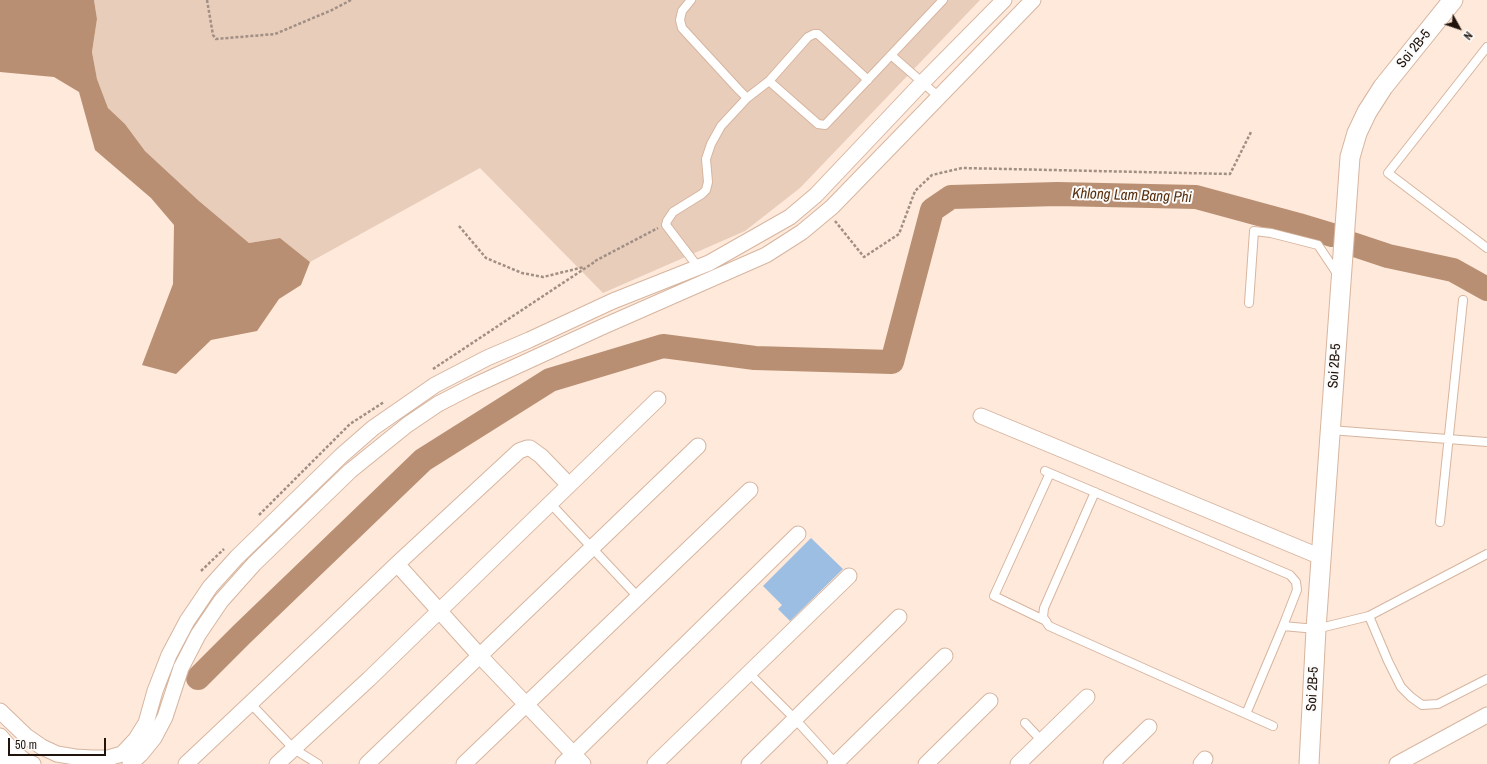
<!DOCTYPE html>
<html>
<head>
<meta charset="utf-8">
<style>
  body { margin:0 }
  #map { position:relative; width:1487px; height:764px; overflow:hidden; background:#fee9db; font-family:"Archivo Narrow",sans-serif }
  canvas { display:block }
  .north { position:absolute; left:1439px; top:8px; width:40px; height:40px; -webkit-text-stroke:3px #fbfbfb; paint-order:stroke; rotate:130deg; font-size:11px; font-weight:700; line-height:16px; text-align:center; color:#20140c }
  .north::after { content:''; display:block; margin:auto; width:14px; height:18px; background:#20140c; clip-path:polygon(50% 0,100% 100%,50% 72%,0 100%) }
  .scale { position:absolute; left:8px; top:738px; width:98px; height:18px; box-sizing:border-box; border:2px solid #20140c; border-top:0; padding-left:5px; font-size:12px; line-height:14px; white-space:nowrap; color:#20140c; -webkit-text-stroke:3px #fbfbfb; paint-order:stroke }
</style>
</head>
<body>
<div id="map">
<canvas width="1487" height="764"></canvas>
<div class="north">N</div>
<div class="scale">50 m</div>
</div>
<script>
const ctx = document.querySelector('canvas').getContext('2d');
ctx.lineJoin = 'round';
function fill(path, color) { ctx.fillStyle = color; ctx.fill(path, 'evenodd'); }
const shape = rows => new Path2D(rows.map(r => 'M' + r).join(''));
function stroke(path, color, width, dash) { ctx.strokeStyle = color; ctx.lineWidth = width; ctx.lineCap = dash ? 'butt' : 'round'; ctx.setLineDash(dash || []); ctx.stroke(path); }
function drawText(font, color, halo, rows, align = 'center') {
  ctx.font = font + ' "Archivo Narrow",sans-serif'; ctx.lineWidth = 4; ctx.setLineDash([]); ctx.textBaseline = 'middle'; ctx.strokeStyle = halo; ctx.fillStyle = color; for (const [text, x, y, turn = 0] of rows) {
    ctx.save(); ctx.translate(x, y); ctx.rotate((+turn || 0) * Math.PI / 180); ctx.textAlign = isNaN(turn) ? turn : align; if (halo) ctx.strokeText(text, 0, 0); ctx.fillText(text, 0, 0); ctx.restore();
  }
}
const green = shape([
  [94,0,980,0,800,188,745,231,603,293,480,168,310,262,280,238,249,243,199,201,145,151,125,124,108,108,97,79,92,52,97,19]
]);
const water = shape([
  [0,0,94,0,97,19,92,52,97,79,108,108,125,124,145,151,199,201,249,243,280,238,310,262,301,285,279,299,257,331,211,340,176,374,142,365,173,284,174,225,151,198,95,150,79,92,54,77,0,72]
]);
const river = shape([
  [1352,244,1388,256,1453,270,1487,289],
  [198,678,242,634,423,460,550,380,663,346,755,358,892,362,932,210,951,197,1057,194,1196,197,1299,225,1332,235]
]);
const building = shape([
  [811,538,843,569,790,621,778,609,782,605,763,586]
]);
const path = shape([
  [207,0,213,35,216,39,275,34,332,10,351,0],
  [835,221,864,257,899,234,915,191,932,175,962,168,1230,174,1251,132],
  [459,226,486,258,522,273,543,277,584,267],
  [595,261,658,228],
  [433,369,596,261],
  [259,515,350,424,384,402],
  [201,571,224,549]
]);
const service = shape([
  [691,0,682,11,680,20,682,28,739,90,747,98,769,81,808,37,814,34,818,34,868,80],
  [1487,47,1388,173,1487,248],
  [891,55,939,97],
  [769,81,818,124,825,125,943,0],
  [698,267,666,225,667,221,673,212,702,194,706,190,708,182,706,159,711,144,721,126,747,98],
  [1249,303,1254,231,1271,233,1318,245,1338,275],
  [1330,430,1487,442],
  [1045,471,1290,575,1296,582,1297,590,1283,626],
  [1095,492,1044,608,1043,617,1049,626,1273,726],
  [550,503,638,597],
  [1440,522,1463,300],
  [1369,616,1487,554],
  [1046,621,994,596,1050,473],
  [749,673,795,719,836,764],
  [250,703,294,749,318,764],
  [1246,714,1283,626,1316,629,1369,616,1388,661,1401,687,1411,697,1422,705,1438,704,1487,679],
  [1025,723,1042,741]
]);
const minor = shape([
  [981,416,1321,557],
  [397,564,479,655,583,764],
  [0,711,26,736,42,747,57,754,75,757,92,758,108,758,122,754,136,739,146,723,155,691,169,655,187,621,210,587,237,557,341,456,373,428,435,385,487,358,529,340,613,301,709,263,790,217,816,195,922,83,1004,0],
  [0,736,13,751,25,761,33,764],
  [0,755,10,764],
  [130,764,141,754,154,738,165,717,181,668,198,635,221,601,254,564,350,471,407,425,438,404,469,388,602,327,766,255,802,232,832,207,1033,0],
  [186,764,326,632,397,564,519,451,527,448,530,448,541,456,569,485],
  [277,764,369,679,658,399],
  [367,764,698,446],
  [464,764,750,490],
  [563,764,798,534],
  [655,764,849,576],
  [749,764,899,617],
  [835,764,945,656],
  [926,764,990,701],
  [1018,764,1087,697],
  [1111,764,1149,727],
  [1201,764,1205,759],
  [1397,764,1487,715]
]);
const tertiary = shape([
  [1309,764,1316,629,1350,157,1357,133,1367,112,1383,87,1453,0]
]);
const streetNames = [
  ["Soi 2B-5",1414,49,-51],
  ["Soi 2B-5",1335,366,-86],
  ["Soi 2B-5",1313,689,-87]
];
const waterNames = [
  ["Khlong Lam Bang Phi",1132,196,2]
];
fill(green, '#e8cdbb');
fill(water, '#b88f72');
stroke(river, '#b88f72', 24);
fill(building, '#9bbee2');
stroke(service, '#d7b59f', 10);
stroke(minor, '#d7b59f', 17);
stroke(tertiary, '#d7b59f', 21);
stroke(path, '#a18f84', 2.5, [3, 2]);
stroke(service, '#fff', 8);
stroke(minor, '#fff', 15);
stroke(tertiary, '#fff', 19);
drawText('14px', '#20140c', '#fbfbfb', streetNames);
drawText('italic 15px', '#592f0e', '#fbfbfb', waterNames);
</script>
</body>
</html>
